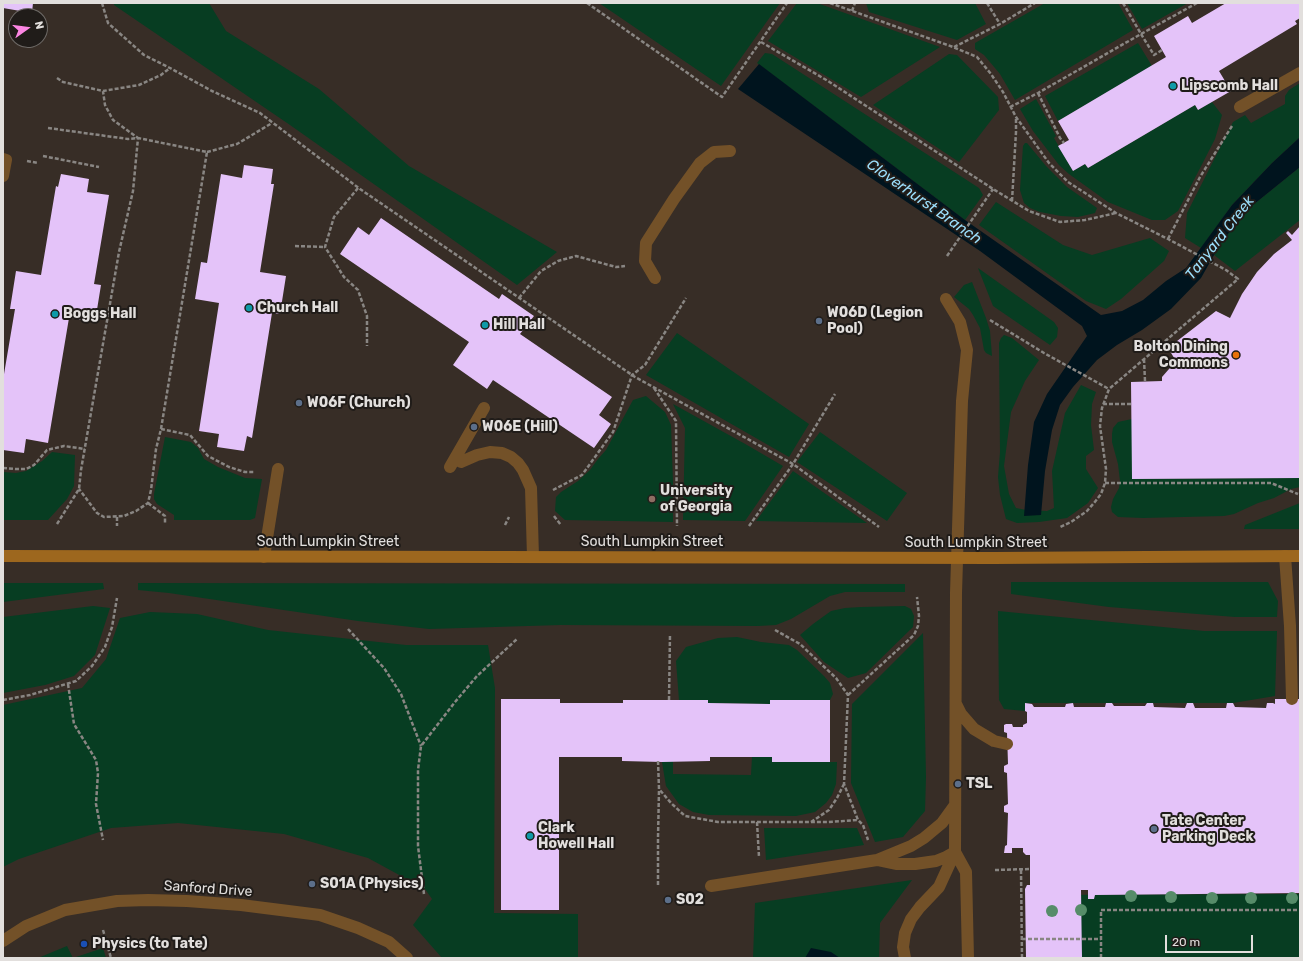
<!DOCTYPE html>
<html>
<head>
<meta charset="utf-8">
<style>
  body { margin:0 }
  #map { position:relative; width:1303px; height:961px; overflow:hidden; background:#2a2623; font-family:Rubik,sans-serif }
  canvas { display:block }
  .frame { position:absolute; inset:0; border:4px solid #e2dfdd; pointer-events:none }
  .north { position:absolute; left:8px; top:8px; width:40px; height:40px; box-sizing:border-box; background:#201c19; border:1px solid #6e6a67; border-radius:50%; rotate:76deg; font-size:11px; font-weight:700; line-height:16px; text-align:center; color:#e2dfdd }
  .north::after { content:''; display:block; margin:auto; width:14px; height:18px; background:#fc86e3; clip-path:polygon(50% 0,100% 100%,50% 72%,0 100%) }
  .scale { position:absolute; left:1165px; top:935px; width:88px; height:18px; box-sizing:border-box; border:2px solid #e2dfdd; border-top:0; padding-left:5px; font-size:12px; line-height:14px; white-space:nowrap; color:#e2dfdd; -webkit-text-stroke:3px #201c19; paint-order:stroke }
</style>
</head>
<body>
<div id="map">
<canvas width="1303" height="961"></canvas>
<div class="frame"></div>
<div class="north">N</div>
<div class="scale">20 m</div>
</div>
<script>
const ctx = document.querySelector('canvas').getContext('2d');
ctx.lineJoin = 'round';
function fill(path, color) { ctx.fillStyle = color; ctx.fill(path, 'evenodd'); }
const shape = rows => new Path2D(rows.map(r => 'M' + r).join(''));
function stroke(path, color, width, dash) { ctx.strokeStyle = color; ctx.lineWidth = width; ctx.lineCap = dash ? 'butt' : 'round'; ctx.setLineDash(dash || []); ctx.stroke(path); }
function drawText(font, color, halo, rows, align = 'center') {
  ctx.font = font + ' Rubik,sans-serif'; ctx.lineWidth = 4; ctx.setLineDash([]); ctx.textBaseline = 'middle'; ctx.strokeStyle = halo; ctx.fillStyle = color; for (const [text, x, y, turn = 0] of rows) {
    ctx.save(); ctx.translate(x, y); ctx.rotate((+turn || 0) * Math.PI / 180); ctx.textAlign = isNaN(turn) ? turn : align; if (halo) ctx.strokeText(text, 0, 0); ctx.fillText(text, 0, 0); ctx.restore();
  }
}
const built = shape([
  [3,3,1300,3,1300,958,3,958],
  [16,16,40,16,40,40,16,40]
]);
const green = shape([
  [114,3,209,3,226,31,319,89,409,166,557,252,517,285,290,125,114,5],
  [599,3,780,3,721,86],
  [797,3,817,3,940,47,861,97,768,41],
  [866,3,975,3,986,24,957,40,869,12],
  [1045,3,1118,3,1133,30,1015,100,1000,74,984,55,975,49,975,43],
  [1127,3,1188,3,1142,29],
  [1138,43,1152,66,1058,121,1045,96],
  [765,53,772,54,979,188,983,195,965,220,757,63],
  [949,54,957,55,998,97,999,110,959,162,873,105],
  [1300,83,1300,137,1272,163,1232,205,1201,248,1185,238,1187,213,1233,122,1245,115,1251,123,1285,104,1285,96,1289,90],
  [1036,99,1056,136,1054,138,1073,171,1085,164,1088,168,1195,105,1198,110,1212,102,1222,115,1215,139,1178,211,1165,220,1152,220,1108,202,1069,174,1059,165,1033,131,1020,109],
  [1025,143,1027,143,1046,166,1067,187,1097,208,1095,213,1078,217,1061,216,1040,212,1030,208,1024,203,1020,190,1023,146],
  [1300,167,1300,220,1235,271,1214,255,1222,241,1253,205],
  [996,202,1063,245,1092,255,1150,238,1169,251,1164,261,1121,299,1106,309,1086,301,979,225],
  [978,268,1054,322,1058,328,1057,337,1050,345,993,306],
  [972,282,986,318,990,331,992,356,986,353,984,350,980,328,973,315,969,309,954,297,964,285],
  [677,333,809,424,789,457,646,375],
  [1004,335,1012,338,1039,360,1025,381,1011,412,1004,466,1009,494,1016,508,1026,510,1047,511,1054,508,1052,471,1065,413,1081,385,1096,392,1092,404,1091,425,1094,450,1086,456,1086,469,1098,488,1088,503,1067,518,1039,522,1017,523,1006,519,1000,495,998,477,1000,452,999,343,1001,338],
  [646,396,665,412,671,425,673,483,673,522,565,520,555,511,556,497,561,492,578,481,590,470,598,459,606,450,633,400],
  [673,404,747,445,783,466,745,521,683,520,685,428],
  [1132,419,1132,479,1300,478,1300,487,1291,489,1274,498,1258,503,1234,514,1224,516,1143,518,1118,517,1112,512,1111,507,1113,499,1119,488,1120,481,1118,464,1112,442,1112,434,1113,428,1118,422],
  [820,432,907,493,887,521,797,462],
  [165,437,191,442,198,448,204,459,218,467,245,478,262,479,255,518,250,520,174,520,174,515,157,504,154,499,154,494],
  [52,452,75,455,74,486,67,499,48,520,3,520,3,472,16,473,26,471,42,461],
  [793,471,867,523,756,521],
  [1300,503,1300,529,1244,529,1245,525],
  [1011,582,1268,582,1278,601,1277,617,1235,617,1109,607,1011,594],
  [3,583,103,583,104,589,3,602],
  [138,583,905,584,905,592,845,592,830,596,791,619,776,625,758,626,561,625,429,629,358,621,169,593,138,590],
  [93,606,110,608,95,655,74,676,45,685,3,693,3,617],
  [905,606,911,609,914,616,913,627,866,673,848,678,824,662,800,635,813,624,831,611,845,608,861,607],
  [998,611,1204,631,1277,631,1275,696,1233,703,1025,703,1025,711,1004,709,999,700],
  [150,612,197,614,268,630,406,645,488,645,495,688,494,913,578,914,578,958,442,958,413,925,432,899,425,889,368,858,284,834,178,823,111,828,19,859,3,867,3,705,82,688,106,659,120,618],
  [923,633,926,777,925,811,903,837,875,842,851,783,852,704],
  [737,637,761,642,789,645,797,650,824,676,830,683,833,694,830,700,771,700,770,704,708,703,708,700,679,700,676,661,686,647,718,638],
  [752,757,772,757,772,762,837,762,836,784,832,795,826,803,815,812,796,816,709,815,693,812,679,804,666,786,662,762,673,761,673,774,751,775],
  [764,828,857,828,864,845,766,860],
  [912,880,880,923,879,958,753,958,755,903],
  [1300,894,1300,958,1028,958,1028,895],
  [67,946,73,958,103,948,106,958,38,958]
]);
const water = shape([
  [759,64,965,220,1101,315,1122,311,1143,300,1166,281,1186,268,1232,205,1272,163,1300,137,1300,167,1253,205,1222,241,1201,278,1171,309,1142,330,1117,345,1097,360,1073,387,1060,405,1052,430,1045,471,1041,515,1024,516,1028,465,1034,422,1047,394,1087,336,1082,326,980,251,738,89],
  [811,948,831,952,840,958,805,958]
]);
const building = shape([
  [3,3,33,3,32,13,3,8],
  [1226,3,1300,3,1300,18,1295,21,1297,24,1219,71,1231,91,1198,110,1195,105,1088,168,1085,164,1073,171,1058,146,1069,140,1058,121,1166,57,1154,36,1188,16,1192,23],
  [244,165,273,169,271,184,274,184,260,272,286,276,280,314,272,313,252,438,247,436,244,451,217,447,219,434,199,431,219,303,195,299,201,262,207,263,221,174,242,178],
  [61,174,89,179,87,192,109,195,94,284,101,285,95,322,69,318,48,443,26,439,24,453,3,450,3,380,15,309,10,309,16,271,41,275,56,186,58,187],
  [381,218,499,299,502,294,534,316,520,334,612,397,599,415,611,424,594,448,493,380,487,389,453,365,469,342,340,254,358,227,369,235],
  [1300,226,1300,478,1132,479,1131,382,1162,381,1162,377,1176,361,1168,348,1216,311,1230,318,1242,294,1257,272,1274,254,1292,240,1286,233,1288,231,1292,235],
  [501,699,560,699,560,703,623,703,623,700,708,700,708,703,770,704,770,700,830,700,830,762,772,762,772,757,710,757,710,761,662,762,622,761,622,757,559,757,559,910,501,910],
  [1275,699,1300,699,1300,893,1095,895,1094,899,1088,899,1088,890,1081,890,1082,958,1026,958,1025,889,1027,885,1030,885,1030,855,1026,855,1023,852,1023,848,1012,848,1012,853,1004,853,1005,846,1007,845,1008,813,1004,812,1004,806,1008,804,1007,773,1004,772,1004,766,1008,764,1007,733,1004,732,1004,725,1006,724,1012,724,1013,727,1023,727,1023,725,1027,723,1027,712,1025,711,1025,703,1032,704,1034,707,1065,707,1066,704,1073,703,1074,707,1105,707,1106,703,1112,703,1114,706,1145,706,1147,703,1153,703,1154,707,1185,708,1187,703,1193,703,1195,708,1226,708,1227,703,1233,703,1235,707,1266,708,1267,703,1273,703,1275,704]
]);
const path = shape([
  [102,3,108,23,144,55,170,68,212,91,260,113,360,189,635,377,793,464,879,527],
  [587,3,722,97,787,3],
  [830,3,953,47,977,57,991,74,1003,92,1016,117,1049,163,1068,182,1116,213,1168,239,1226,270,1238,279,1109,389,1102,408,1100,426,1106,469,1105,483,1101,494,1094,503,1087,511,1071,522,1060,527],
  [987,3,1000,24],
  [1123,3,1141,34,1197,3],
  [852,11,855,3],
  [761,42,828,81,993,189,1029,211,1060,222,1085,220,1116,213],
  [954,47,1000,24,1035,3],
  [57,78,63,82,103,91,139,85,161,75,170,68],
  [1038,93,1060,138,1064,143],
  [1010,107,1038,93,1141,34,1154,55,1162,50],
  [48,128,128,139,138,138,207,152,161,429,156,449,151,490,148,503,136,511,124,516,104,517,97,513,79,489],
  [207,152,237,144,272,123],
  [43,156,99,167],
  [27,161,38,163],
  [358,188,334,217,325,247,344,277,358,290,367,316,367,346],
  [1012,201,1016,132,1016,118],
  [1168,239,1200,177,1232,126],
  [295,246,325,247],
  [947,256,993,189],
  [519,298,541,271,558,261,576,256,616,267,625,266],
  [990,320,1044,353,1109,389],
  [1144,359,1145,381],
  [654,388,676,421,677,526],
  [1103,404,1131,404],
  [161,429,190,435,208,456,229,467,245,472,255,472],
  [3,468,15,469,26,469,34,465,47,450,64,446,85,449],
  [1105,483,1271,483,1298,494],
  [553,490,582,475,613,432,632,375,645,365,686,298],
  [148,503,165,516,165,524],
  [554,516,561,525],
  [117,517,117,526],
  [57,524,79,489,81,470,119,252,133,191,138,138,113,120,105,105,103,91],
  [505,525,509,517],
  [749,526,793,464,835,394],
  [348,629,384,668,401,694,421,746],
  [775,630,800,644,836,678,848,695,844,784,858,820,863,825,868,840],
  [68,684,74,724,96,760,98,773,96,804,103,840],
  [848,695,914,635,918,626,919,616,917,597],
  [3,700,30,695,76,681,92,666,105,647,112,627,117,598],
  [669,700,670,634],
  [658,761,659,789,671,803,685,816,718,822,828,822,858,820],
  [757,822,759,857],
  [811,822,829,810,837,798,844,784],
  [995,870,1030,869],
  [1021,870,1022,958],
  [658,885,658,838,659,790],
  [424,894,418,846,418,770,421,746,455,702,477,676,517,639],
  [103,930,111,958],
  [1022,939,1101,939],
  [1101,958,1101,910,1300,910]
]);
const lane = shape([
  [1240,107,1300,73],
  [3,159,6,160,3,176],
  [655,278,645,261,646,243,674,199,700,163,714,152,730,151],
  [461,462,477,455,490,452,502,453,511,457,518,463,523,470,531,488,533,557],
  [450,467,484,408],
  [1285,556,1290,626,1292,699],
  [264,557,278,469],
  [956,704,961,714,974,729,994,741,1007,744],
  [955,852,966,872,968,958],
  [877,860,896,864,915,864,936,861,946,857,955,852],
  [711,886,877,860,911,846,924,838,942,823,955,805],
  [905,958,903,947,905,933,911,919,920,907,939,887,955,852,956,593,962,401,967,350,960,322,946,299]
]);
const street = shape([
  [3,941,26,926,65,910,117,901,148,900,187,901,241,905,320,915,358,928,389,942,407,958]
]);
const secondary = shape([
  [3,556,994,558,1300,556]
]);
const trees = [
  [1131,896],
  [1171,897],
  [1212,898],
  [1251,898],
  [1292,898],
  [1081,910],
  [1052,911]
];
const markers = [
  [1173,86,4,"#0f9aa8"],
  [249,308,4,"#0f9aa8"],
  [55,314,4,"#0f9aa8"],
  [819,321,4,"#5c6f8a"],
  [485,325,4,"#0f9aa8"],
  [1236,355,4,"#e8710a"],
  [299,403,4,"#5c6f8a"],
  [474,427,4,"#5c6f8a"],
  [652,499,4,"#8d6e63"],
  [958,784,4,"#5c6f8a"],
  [1154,829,4,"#5c6f8a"],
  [530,836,4,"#0f9aa8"],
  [312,884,4,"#5c6f8a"],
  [668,900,4,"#5c6f8a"],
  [84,944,4,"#1a4fb4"]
];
const poiNames = [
  ["Lipscomb Hall",1181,86],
  ["Church Hall",257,308],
  ["W06D (Legion",827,313],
  ["Pool)",827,329],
  ["Boggs Hall",63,314],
  ["Hill Hall",493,325],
  ["Bolton Dining",1228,347,"right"],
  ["Commons",1228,363,"right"],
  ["W06F (Church)",307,403],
  ["W06E (Hill)",482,427],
  ["University",660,491],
  ["of Georgia",660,507],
  ["TSL",966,784],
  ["Tate Center",1162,821],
  ["Parking Deck",1162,837],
  ["Clark",538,828],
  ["Howell Hall",538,844],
  ["S01A (Physics)",320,884],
  ["S02",676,900],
  ["Physics (to Tate)",92,944]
];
const streetNames = [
  ["South Lumpkin Street",328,542],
  ["South Lumpkin Street",652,542],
  ["South Lumpkin Street",976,543],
  ["Sanford Drive",208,889,4]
];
const waterNames = [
  ["Cloverhurst Branch",924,202,35],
  ["Tanyard Creek",1220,238,-52]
];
fill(built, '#372d26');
fill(green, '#073d22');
fill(water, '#00141e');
fill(building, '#e4c3f9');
stroke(path, '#898683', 2.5, [4, 2]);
stroke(lane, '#735128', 12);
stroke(street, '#735128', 12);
stroke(secondary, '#9d671e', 12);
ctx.fillStyle = '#568c69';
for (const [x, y] of trees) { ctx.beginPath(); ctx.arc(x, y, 6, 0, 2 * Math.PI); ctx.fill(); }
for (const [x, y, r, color] of markers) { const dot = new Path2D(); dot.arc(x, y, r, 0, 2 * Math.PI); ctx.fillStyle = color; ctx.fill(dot); stroke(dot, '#201c19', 1.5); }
drawText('bold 14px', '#e2dfdd', '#201c19', poiNames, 'left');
drawText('14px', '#e2dfdd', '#201c19', streetNames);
drawText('italic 15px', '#9bdefb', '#201c19', waterNames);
</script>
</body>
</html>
